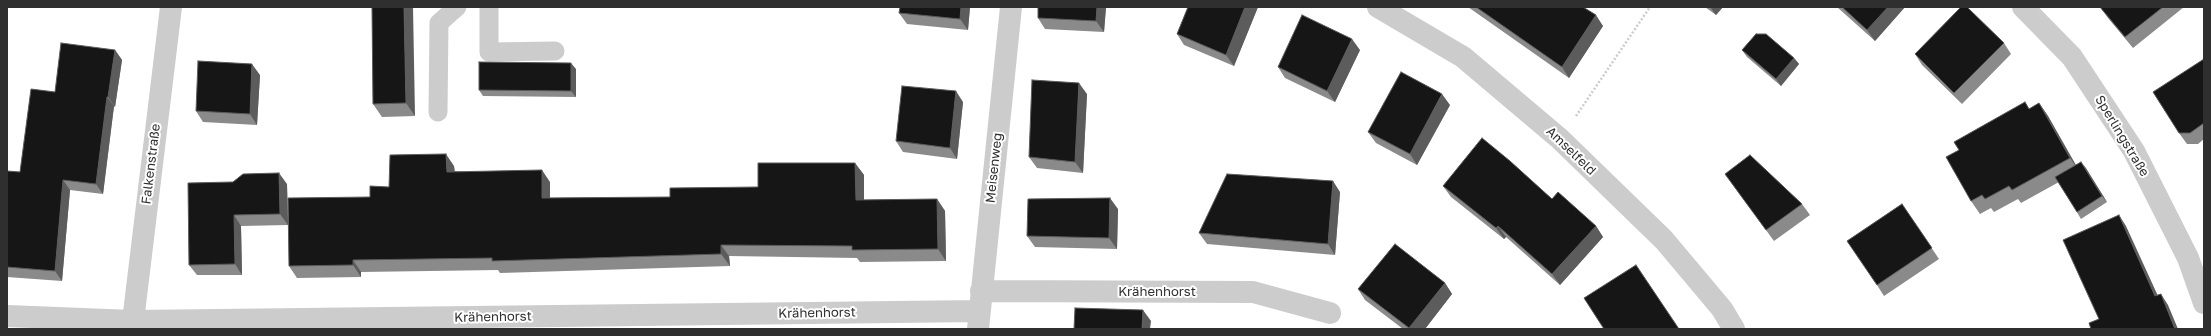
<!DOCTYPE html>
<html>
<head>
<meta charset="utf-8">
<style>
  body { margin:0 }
  #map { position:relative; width:2211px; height:336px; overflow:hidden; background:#fff; font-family:"Golos Text",sans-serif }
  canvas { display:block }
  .frame { position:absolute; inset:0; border:8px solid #2f2f2f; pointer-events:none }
</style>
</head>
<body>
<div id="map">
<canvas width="2211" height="336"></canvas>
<div class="frame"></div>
</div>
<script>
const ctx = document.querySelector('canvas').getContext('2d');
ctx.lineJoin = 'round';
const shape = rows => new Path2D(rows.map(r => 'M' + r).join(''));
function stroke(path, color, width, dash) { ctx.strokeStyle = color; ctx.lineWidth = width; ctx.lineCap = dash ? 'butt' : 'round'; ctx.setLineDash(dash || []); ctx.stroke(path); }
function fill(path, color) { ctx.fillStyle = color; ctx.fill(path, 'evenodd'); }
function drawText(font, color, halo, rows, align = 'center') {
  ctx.font = font + ' "Golos Text",sans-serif'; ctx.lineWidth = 4; ctx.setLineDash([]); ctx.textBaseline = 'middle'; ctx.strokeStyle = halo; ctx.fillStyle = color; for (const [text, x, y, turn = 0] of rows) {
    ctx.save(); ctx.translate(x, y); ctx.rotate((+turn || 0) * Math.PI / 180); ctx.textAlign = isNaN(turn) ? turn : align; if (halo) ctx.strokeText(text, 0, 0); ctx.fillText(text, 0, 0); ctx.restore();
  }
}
const path = shape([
  [1576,116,1650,7]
]);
const lane = shape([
  [489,7,489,52,555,51],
  [438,112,439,23,457,7]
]);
const street = shape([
  [1378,7,1463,57,1560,139,1664,240,1722,309,1734,329],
  [2023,7,2072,57,2134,151,2188,258,2204,303],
  [981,291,1253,292,1330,313],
  [7,316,133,321,979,311],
  [133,321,171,7],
  [978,329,1011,7]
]);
const wall = shape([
  [372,7,415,116,382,117,373,104],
  [526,7,694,7,527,8],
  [970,7,968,30,907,24,899,13],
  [1038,7,1106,7,1104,32,1045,29,1038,18],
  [1188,7,1258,7,1234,66,1184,45,1177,34],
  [1468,7,1583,7,1603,26,1569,78],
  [1705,7,1723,7,1716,15],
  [1837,7,1905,7,1875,41],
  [2100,7,2184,7,2133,48,2108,18],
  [2004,43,2011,54,1962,104,1922,65,1915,54],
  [115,50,122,60,115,107,114,106,103,194,70,190,62,281,7,277,7,171,20,172,55,92],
  [1360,50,1335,102,1285,78,1278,67],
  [1742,50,1794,58,1799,64,1781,86,1747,57],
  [2204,59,2204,139,2198,144,2187,144,2179,133],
  [576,69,576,97,483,96,479,90],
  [260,75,257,125,203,122,196,111],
  [1087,94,1083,173,1037,168,1029,157],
  [963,102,957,159,903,152,896,141],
  [2039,103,2048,116,2076,165,2081,162,2107,202,2081,219,2059,182,2021,203,2018,199,1994,212,1991,208,1980,214,1971,201,1959,150],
  [1450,105,1417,165,1376,143,1368,132],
  [855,163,864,175,864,200,937,199,945,211,946,261,860,262,857,258,729,256,730,266,500,273,498,270,361,272,361,277,297,278,289,266,370,197,389,187,454,166,455,171,550,182,550,198,670,197,758,187],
  [1725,174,1802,204,1810,215,1774,241],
  [188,183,287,184,288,225,241,226,242,275,197,275,189,265],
  [1443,186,1552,199,1596,226,1603,237,1560,285,1506,237,1504,239,1451,197],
  [1340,192,1335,255,1207,244,1199,233],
  [1902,204,1939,259,1884,296,1877,285],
  [1118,209,1117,249,1035,247,1027,236],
  [1445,283,1452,294,1425,329,1403,329,1365,300,1358,289]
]);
const shadedWall = shape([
  [404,7,413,7,415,116,406,103],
  [961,7,970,7,968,30,960,19],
  [1097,7,1106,7,1104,32,1096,21],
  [1245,7,1258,7,1234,66,1226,55],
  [1710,7,1723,7,1716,15],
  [1888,7,1905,7,1875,41,1867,30],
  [1596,15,1603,26,1569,78,1562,67],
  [1352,39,1360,50,1335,102,1327,91],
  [115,50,122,60,115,107,108,97],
  [1794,58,1799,64,1781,86,1776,79],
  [571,63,576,69,576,97,571,91],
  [252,64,260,75,257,125,250,114],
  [1079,83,1087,94,1083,173,1075,162],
  [956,91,963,102,957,159,950,148],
  [1442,94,1450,105,1417,165,1410,154],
  [107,97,114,106,103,194,96,184],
  [2039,103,2048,116,2079,171,2070,158],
  [446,154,454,166,455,183,447,172],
  [2081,162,2086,168,2107,202,2102,196],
  [855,163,864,175,864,212,856,200],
  [542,170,550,182,550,210,542,198],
  [279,173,287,184,288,225,280,214],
  [63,180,70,190,62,281,55,271],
  [1333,181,1340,192,1335,255,1328,244],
  [1110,198,1118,209,1117,249,1109,238],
  [937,199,945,211,946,261,938,249],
  [234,215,241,226,242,275,235,264],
  [2119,215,2126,226,2163,307,2155,296],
  [1498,226,1506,237,1504,239,1496,228],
  [1596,226,1603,237,1560,285,1552,274],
  [721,245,729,256,730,266,721,254],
  [353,260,361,272,361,277,353,265],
  [1445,283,1452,294,1425,329,1409,329,1409,328],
  [2161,294,2168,305,2178,329,2175,329],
  [1143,310,1151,321,1150,329,1142,329]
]);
const building = shape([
  [372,7,404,7,406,103,373,104,372,7],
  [900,7,961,7,960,19,899,13,900,7],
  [1038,7,1097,7,1096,21,1038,18,1038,7],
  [1188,7,1245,7,1226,55,1177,34,1188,7],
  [1476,7,1583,7,1596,15,1562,67,1476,7],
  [1842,7,1888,7,1867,30,1842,7],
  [1961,7,1967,7,2004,43,1954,93,1915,54,1961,7],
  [2100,7,2163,7,2125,37,2100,7],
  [1302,15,1352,39,1327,91,1278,67,1302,15],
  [1756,34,1766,34,1794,58,1776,79,1742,50,1756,34],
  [61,43,115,50,108,97,107,97,96,184,63,180,55,271,7,267,7,171,20,172,31,89,55,92,61,43],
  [2204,59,2204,123,2190,133,2179,133,2153,92,2204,59],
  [198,61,252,64,250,114,196,111,198,61],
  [479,62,571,63,571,91,479,90,479,62],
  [1401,72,1442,94,1410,154,1368,132,1401,72],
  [1032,80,1079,83,1075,162,1029,157,1032,80],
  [902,86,956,91,950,148,896,141,902,86],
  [2025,102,2029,109,2039,103,2070,158,2012,190,2009,186,1985,199,1982,195,1971,201,1946,157,1959,150,1954,142,2025,102],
  [1482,138,1510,161,1552,199,1558,192,1596,226,1552,274,1498,226,1496,228,1443,186,1482,138],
  [446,154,447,172,542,170,542,198,670,197,670,188,758,187,758,163,855,163,856,200,937,199,938,249,852,250,852,246,721,245,721,254,492,261,492,258,353,260,353,265,289,266,288,198,370,197,370,186,389,187,390,155,446,154],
  [1750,155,1802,204,1766,230,1725,174,1750,155],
  [2081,162,2102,196,2077,212,2055,177,2081,162],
  [279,173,280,214,234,215,235,264,189,265,188,183,233,182,243,174,279,173],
  [1227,174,1333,181,1328,244,1199,233,1227,174],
  [1110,198,1109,238,1027,236,1028,199,1110,198],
  [1902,204,1932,248,1877,285,1847,241,1902,204],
  [2119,215,2155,296,2161,294,2175,329,2091,329,2089,323,2099,319,2063,240,2119,215],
  [1395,244,1445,283,1409,328,1358,289,1395,244],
  [1636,265,1679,329,1604,329,1584,298,1636,265],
  [1075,308,1143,310,1142,329,1171,329,1074,329,1075,308]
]);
const streetNames = [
  ["Sperlingstraße",2122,136,59],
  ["Amselfeld",1571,151,44],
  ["Falkenstraße",151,164,-83],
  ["Meisenweg",994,168,-84],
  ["Krähenhorst",1157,292],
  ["Krähenhorst",817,313,-1],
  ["Krähenhorst",493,317,-1]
];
stroke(path, '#ccc', 2.5, [2, 2]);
stroke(lane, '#ccc', 19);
stroke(street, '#ccc', 22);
fill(wall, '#8a8a8a');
fill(shadedWall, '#5c5c5c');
fill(building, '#161616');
stroke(building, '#5c5c5c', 1);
drawText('13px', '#2f2f2f', '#fff', streetNames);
</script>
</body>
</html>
